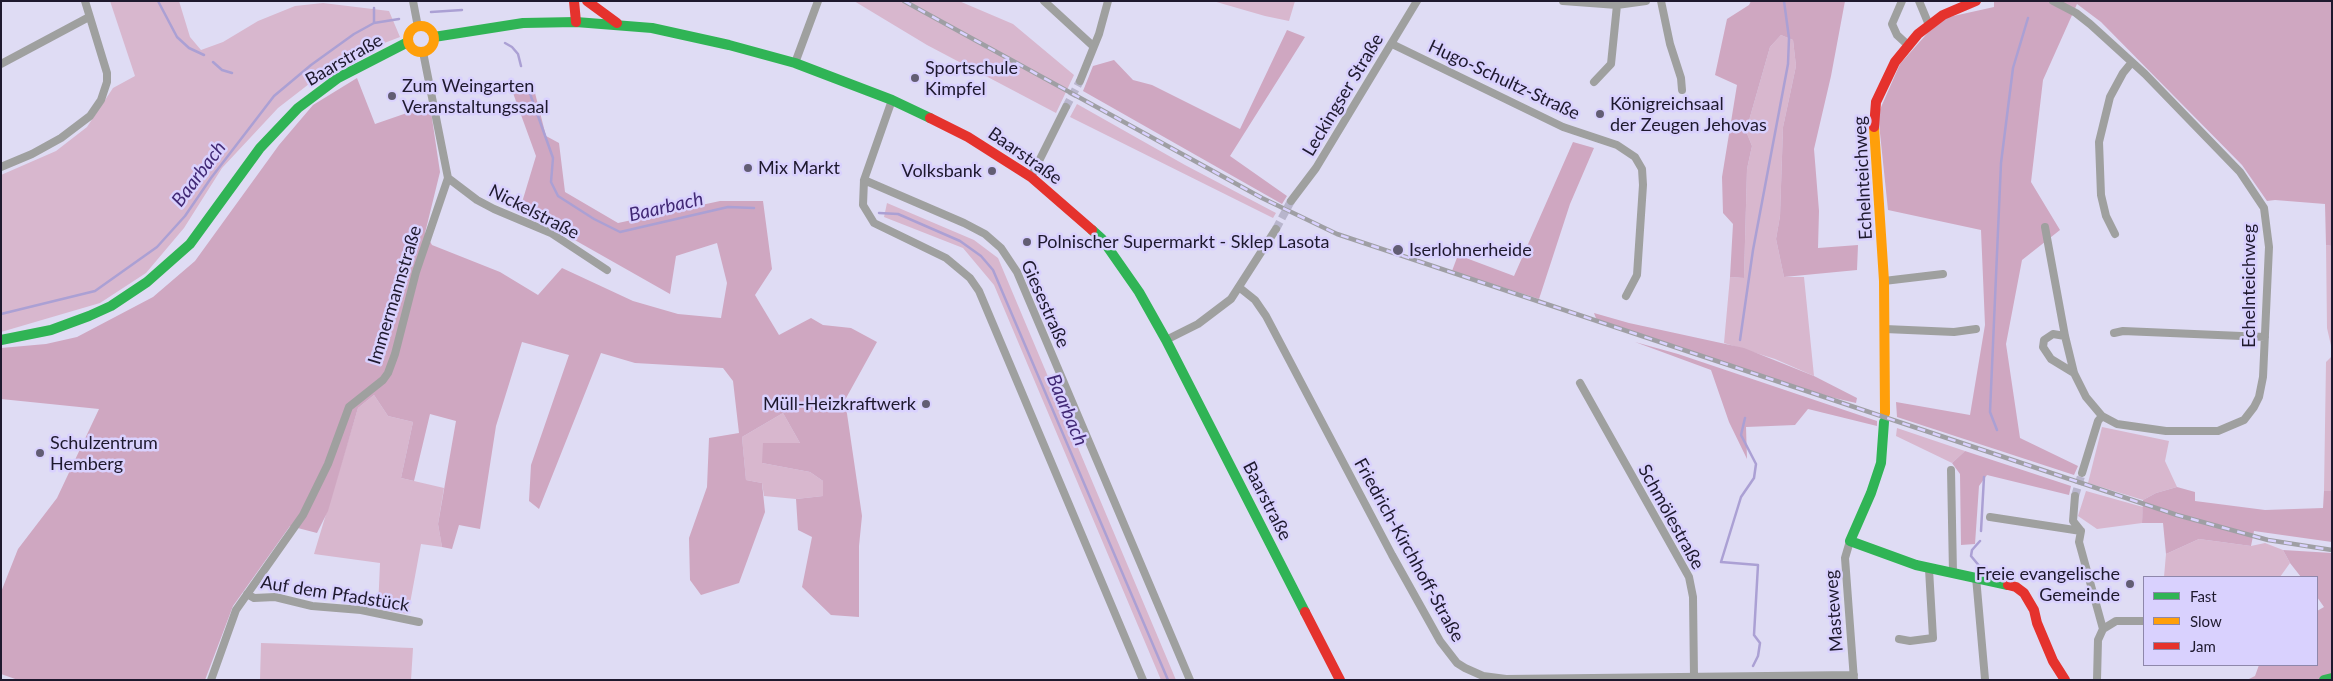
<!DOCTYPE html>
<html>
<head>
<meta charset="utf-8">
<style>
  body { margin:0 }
  #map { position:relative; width:2333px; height:681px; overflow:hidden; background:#dfdcf4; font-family:Lato,sans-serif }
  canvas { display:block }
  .frame { position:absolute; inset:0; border:2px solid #1e192e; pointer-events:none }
  .legend { position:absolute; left:2143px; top:576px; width:175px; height:90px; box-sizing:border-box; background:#d9d1fe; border:1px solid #8e87ab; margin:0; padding:6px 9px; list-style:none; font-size:15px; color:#1e192e }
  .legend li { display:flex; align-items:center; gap:10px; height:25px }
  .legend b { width:25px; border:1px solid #8e87ab }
</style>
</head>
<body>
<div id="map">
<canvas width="2333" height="681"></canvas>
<div class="frame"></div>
<ul class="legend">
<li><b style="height:6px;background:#30b455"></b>Fast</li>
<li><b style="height:6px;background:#ff9f0a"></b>Slow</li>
<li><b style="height:6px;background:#e5322d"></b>Jam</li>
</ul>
</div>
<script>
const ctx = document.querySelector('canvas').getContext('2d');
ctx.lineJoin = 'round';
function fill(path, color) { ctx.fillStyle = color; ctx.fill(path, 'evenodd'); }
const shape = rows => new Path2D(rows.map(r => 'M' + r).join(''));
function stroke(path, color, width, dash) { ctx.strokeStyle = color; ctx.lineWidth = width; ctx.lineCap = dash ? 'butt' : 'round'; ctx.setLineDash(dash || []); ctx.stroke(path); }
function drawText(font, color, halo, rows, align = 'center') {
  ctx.font = font + ' Lato,sans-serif'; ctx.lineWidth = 5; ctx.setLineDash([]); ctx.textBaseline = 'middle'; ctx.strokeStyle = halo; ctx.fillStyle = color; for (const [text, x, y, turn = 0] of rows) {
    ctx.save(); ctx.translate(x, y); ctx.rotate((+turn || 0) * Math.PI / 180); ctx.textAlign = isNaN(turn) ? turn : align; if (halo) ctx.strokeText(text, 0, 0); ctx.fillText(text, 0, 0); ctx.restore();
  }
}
const green = shape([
  [110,1,179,1,190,37,201,50,223,42,258,21,295,6,323,3,389,11,400,37,340,60,278,108,222,168,184,228,146,273,100,303,1,332,1,175,56,151,87,127,113,88,135,76],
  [854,1,959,1,1013,24,1074,75,1056,113,927,45],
  [1213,1,1295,1,1289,21,1265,16],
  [1781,35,1793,40,1796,66,1783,127,1780,216,1776,239,1784,277,1804,277,1814,376,1775,359,1724,343,1730,277,1744,278,1747,169,1752,146,1746,131,1770,47],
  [1077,104,1185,165,1276,213,1273,218,1070,117],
  [887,203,974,240,998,258,1176,680,1161,680,994,285,963,248,884,217],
  [2326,245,2332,246,2332,350,2327,328],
  [2332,356,2332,491,2324,491,2326,362],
  [374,395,388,416,413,422,401,478,444,488,438,524,442,547,421,544,408,614,378,609,380,563,314,554,358,408],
  [783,413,800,443,762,463,810,472,823,481,823,496,796,499,764,496,762,483,746,480,742,437],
  [2102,427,2169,441,2165,461,2177,487,2156,493,2143,500,2088,483],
  [1897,428,1965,451,1952,463,1896,436],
  [2086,491,2143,507,2142,523,2097,529,2078,516],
  [2199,539,2251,546,2265,543,2283,550,2290,563,2280,577,2164,577,2166,554],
  [261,643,413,648,411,680,260,680]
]);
const forest = shape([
  [1751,1,1845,1,1831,76,1814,149,1819,211,1818,248,1858,245,1857,270,1784,277,1776,239,1780,216,1783,127,1796,66,1793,40,1781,35,1770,47,1746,131,1752,146,1747,169,1744,278,1730,277,1733,224,1723,213,1722,177,1737,85,1715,75,1727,19,1749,5],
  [1994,1,2332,1,2332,246,2326,245,2325,204,2275,200,2267,201,2242,165,2101,22,2077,4,2043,80,2031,182,2060,230,2022,260,2006,344,2020,438,2078,466,2074,475,1897,417,1896,402,1970,415,1985,325,1981,230,1888,210,1878,114,1900,64,1940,19,1994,7],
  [1287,30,1305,37,1230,156,1287,196,1282,204,1083,91,1093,66,1114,60,1133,80,1152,85,1240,129],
  [357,78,375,124,430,105,440,172,425,233,432,245,500,272,538,295,562,268,633,301,678,314,721,318,727,283,717,243,676,256,670,294,520,209,536,156,513,93,535,93,546,136,559,143,565,192,618,223,720,201,763,201,772,269,755,295,779,335,811,318,823,325,851,328,877,342,845,400,862,516,859,546,859,617,831,615,802,587,812,537,798,530,796,499,823,496,823,481,810,472,762,463,763,443,800,443,783,413,742,437,746,480,762,483,765,512,739,583,701,595,690,580,689,538,707,487,709,438,739,433,733,381,723,368,635,363,601,353,539,509,529,501,531,465,569,355,522,342,496,426,480,529,459,525,452,549,442,547,438,524,456,421,430,414,414,481,401,478,413,422,388,416,374,395,358,408,328,511,317,533,290,526,233,606,205,680,18,680,1,674,1,592,18,549,57,498,99,409,1,399,1,348,46,344,77,337,153,297,195,261,279,145,313,105],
  [1573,142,1594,148,1570,204,1539,299,1452,271,1458,255,1514,276],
  [1594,313,1629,323,1744,348,1814,376,1857,398,1856,403,1830,397,1597,321],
  [1635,342,1678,354,1877,421,1877,426,1808,409,1795,425,1746,427,1747,459,1729,422,1711,370],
  [1965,451,2071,486,2069,495,1987,475,1979,486,1975,544,1961,545,1960,474,1952,463],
  [2177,487,2195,492,2195,501,2265,510,2323,508,2324,491,2332,491,2332,542,2254,531,2251,546,2199,539,2166,554,2163,523,2142,523,2143,500,2156,493],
  [2283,550,2332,553,2332,680,2247,680,2255,676,2259,665,2317,665,2317,611,2324,607,2317,597,2317,577,2301,577,2290,563]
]);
const stream = shape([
  [158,1,177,37,189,48,204,55],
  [374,8,374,23],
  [431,12,462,10],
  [505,43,512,47,518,54,521,66],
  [213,62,222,70,232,73],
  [528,88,553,158,551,182,558,196,594,219,620,232,728,207,754,208],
  [879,213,898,214,960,241,981,256,993,270,1168,680],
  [1,314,95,291,157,247,185,216,211,178,274,96,311,65,354,34,374,23,399,19],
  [1740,340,1753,250,1788,64,1789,38,1784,1],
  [1745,418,1741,435,1756,464,1754,478,1741,497,1721,562,1758,565,1754,635,1760,643,1758,656,1753,666],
  [1997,430,1990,412,2001,163,2013,68,2028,18],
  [1981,531,1984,477],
  [1980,541,1972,550,1971,556,1981,568]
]);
const streetTunnel = shape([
  [1066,107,1080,81],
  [1276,229,1291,201],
  [2075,496,2082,473]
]);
const street = shape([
  [413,1,418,27],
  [1044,1,1093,46],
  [1563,1,1617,5,1646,1],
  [1661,1,1670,44,1681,78,1682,90],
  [1902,1,1892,24,1897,35,1909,46],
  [1919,1,1929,25],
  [1392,44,1563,127,1617,145,1635,157,1642,169,1643,185,1637,275,1626,296],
  [795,63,818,1],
  [1,64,89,17],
  [1080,81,1099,34,1108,1],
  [1594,82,1611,64,1617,5],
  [892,100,864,180,863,205,874,223,946,258,970,278,979,291,1143,680],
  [1,167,32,154,61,138,90,116,101,100,107,82,107,73,85,1],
  [1031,177,1066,107],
  [448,178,477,200,494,209,551,233,607,270],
  [864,180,964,223,985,234,1001,248,1017,272,1190,680],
  [1291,201,1316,168,1417,1],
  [2045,227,2065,336,2074,373,2086,397,2102,416,2117,424,2166,431,2218,431,2244,420,2254,407,2259,397,2263,377,2269,247,2264,208,2240,172,2145,74,2090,24,2076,13,2053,1],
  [2115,234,2106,216,2101,195,2099,142,2110,97,2123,73,2132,62],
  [1884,281,1943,274],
  [1240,288,1255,300,1266,316,1392,555,1440,641,1457,663,1465,668,1483,676,1506,679,1854,675],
  [1885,329,1954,332,1976,329],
  [2114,333,2123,331,2265,337],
  [2065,336,2053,334,2044,340,2043,347,2051,359,2074,373],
  [1166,340,1198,324,1231,299,1276,229],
  [1580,383,1689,577,1693,597,1694,677],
  [1951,470,1953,573],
  [2082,473,2098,421,2102,416],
  [2075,496,2073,521,2081,531,2079,542,2103,629,2098,640,2097,680],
  [1990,517,2081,531],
  [1850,541,1845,558,1854,680],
  [1976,577,1985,679],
  [247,594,254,598,275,597,312,606,361,610,419,622],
  [2103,629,2116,621,2144,621],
  [1899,639,1910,641,1933,638,1929,569],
  [211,680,236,610,303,515,328,464,349,407,383,380,388,373,395,354,416,272,448,178,423,52]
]);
const fast = shape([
  [434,37,523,23,576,22,652,28,729,45,795,63,892,100,930,118],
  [1092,230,1102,239,1139,292,1166,340,1305,612],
  [1,340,51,330,89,316,111,306,147,282,190,244,260,148,298,108,338,78,408,42],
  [1884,422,1881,463,1871,493,1850,541,1916,565,2008,585],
  [2324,680,2332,678]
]);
const slow = shape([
  '408 39a13 13 0 1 1 26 0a13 13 0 1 1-26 0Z',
  [1874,127,1884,281,1885,413]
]);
const jam = shape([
  [574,1,576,22],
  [587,1,617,23],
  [930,118,968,137,1031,177,1092,230],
  [1874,127,1876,102,1895,62,1918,34,1943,15,1976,1],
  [2008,585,2016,587,2024,593,2034,610,2037,623,2053,661,2065,680],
  [1305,612,1340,680]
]);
const rail = shape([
  [904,1,1262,198,1337,234,2177,515,2268,540,2332,550]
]);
const markers = [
  [915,78,5,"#625d73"],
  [392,96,5,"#625d73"],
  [1600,114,5,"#625d73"],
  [748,168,5,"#625d73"],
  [992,171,5,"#625d73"],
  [1027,242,5,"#625d73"],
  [1398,250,6,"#625d73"],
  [926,404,5,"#625d73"],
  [40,453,5,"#625d73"],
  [2130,584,5,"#625d73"]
];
const streetNames = [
  ["Baarstraße",344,60,-30],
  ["Hugo-Schultz-Straße",1504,80,25],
  ["Leckingser Straße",1343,95,-59],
  ["Baarstraße",1025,156,35],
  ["Echelnteichweg",1863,178,-93],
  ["Nickelstraße",534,212,27],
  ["Echelnteichweg",2249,286,-90],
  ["Immermannstraße",395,295,-73],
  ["Giesestraße",1045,304,66],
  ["Baarstraße",1267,501,63],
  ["Schmölestraße",1671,517,61],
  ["Friedrich-Kirchhoff-Straße",1409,550,61],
  ["Auf dem Pfadstück",335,594,9],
  ["Masteweg",1834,611,-94]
];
const poiNames = [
  ["Sportschule",925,68],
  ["Kimpfel",925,89],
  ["Zum Weingarten",402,86],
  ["Veranstaltungssaal",402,107],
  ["Königreichsaal",1610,104],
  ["der Zeugen Jehovas",1610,125],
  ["Mix Markt",758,168],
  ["Volksbank",982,171,"right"],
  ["Polnischer Supermarkt - Sklep Lasota",1037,242],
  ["Iserlohnerheide",1409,250],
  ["Müll-Heizkraftwerk",916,404,"right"],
  ["Schulzentrum",50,443],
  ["Hemberg",50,464],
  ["Freie evangelische",2120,574,"right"],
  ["Gemeinde",2120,595,"right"]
];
const waterNames = [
  ["Baarbach",199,174,-53],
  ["Baarbach",666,207,-13],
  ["Baarbach",1067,410,67]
];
fill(green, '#d8b7ce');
fill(forest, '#cfa7c1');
stroke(stream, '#aba0d4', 2.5);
stroke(streetTunnel, '#b8b5cc', 8, [8, 4]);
stroke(street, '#9fa09f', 8);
stroke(fast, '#30b455', 10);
stroke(slow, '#ff9f0a', 10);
stroke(jam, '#e5322d', 10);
stroke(rail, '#9f9fa4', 4.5);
stroke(rail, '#d9d1fe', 2.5, [8]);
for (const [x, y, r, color] of markers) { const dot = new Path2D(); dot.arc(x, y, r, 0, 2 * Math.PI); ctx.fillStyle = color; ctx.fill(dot); stroke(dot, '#d9d1fe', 2); }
drawText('18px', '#1e192e', '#d9d1fe', streetNames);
drawText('18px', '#1e192e', '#d9d1fe', poiNames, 'left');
drawText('italic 19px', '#412875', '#d9d1fe', waterNames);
</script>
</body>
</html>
